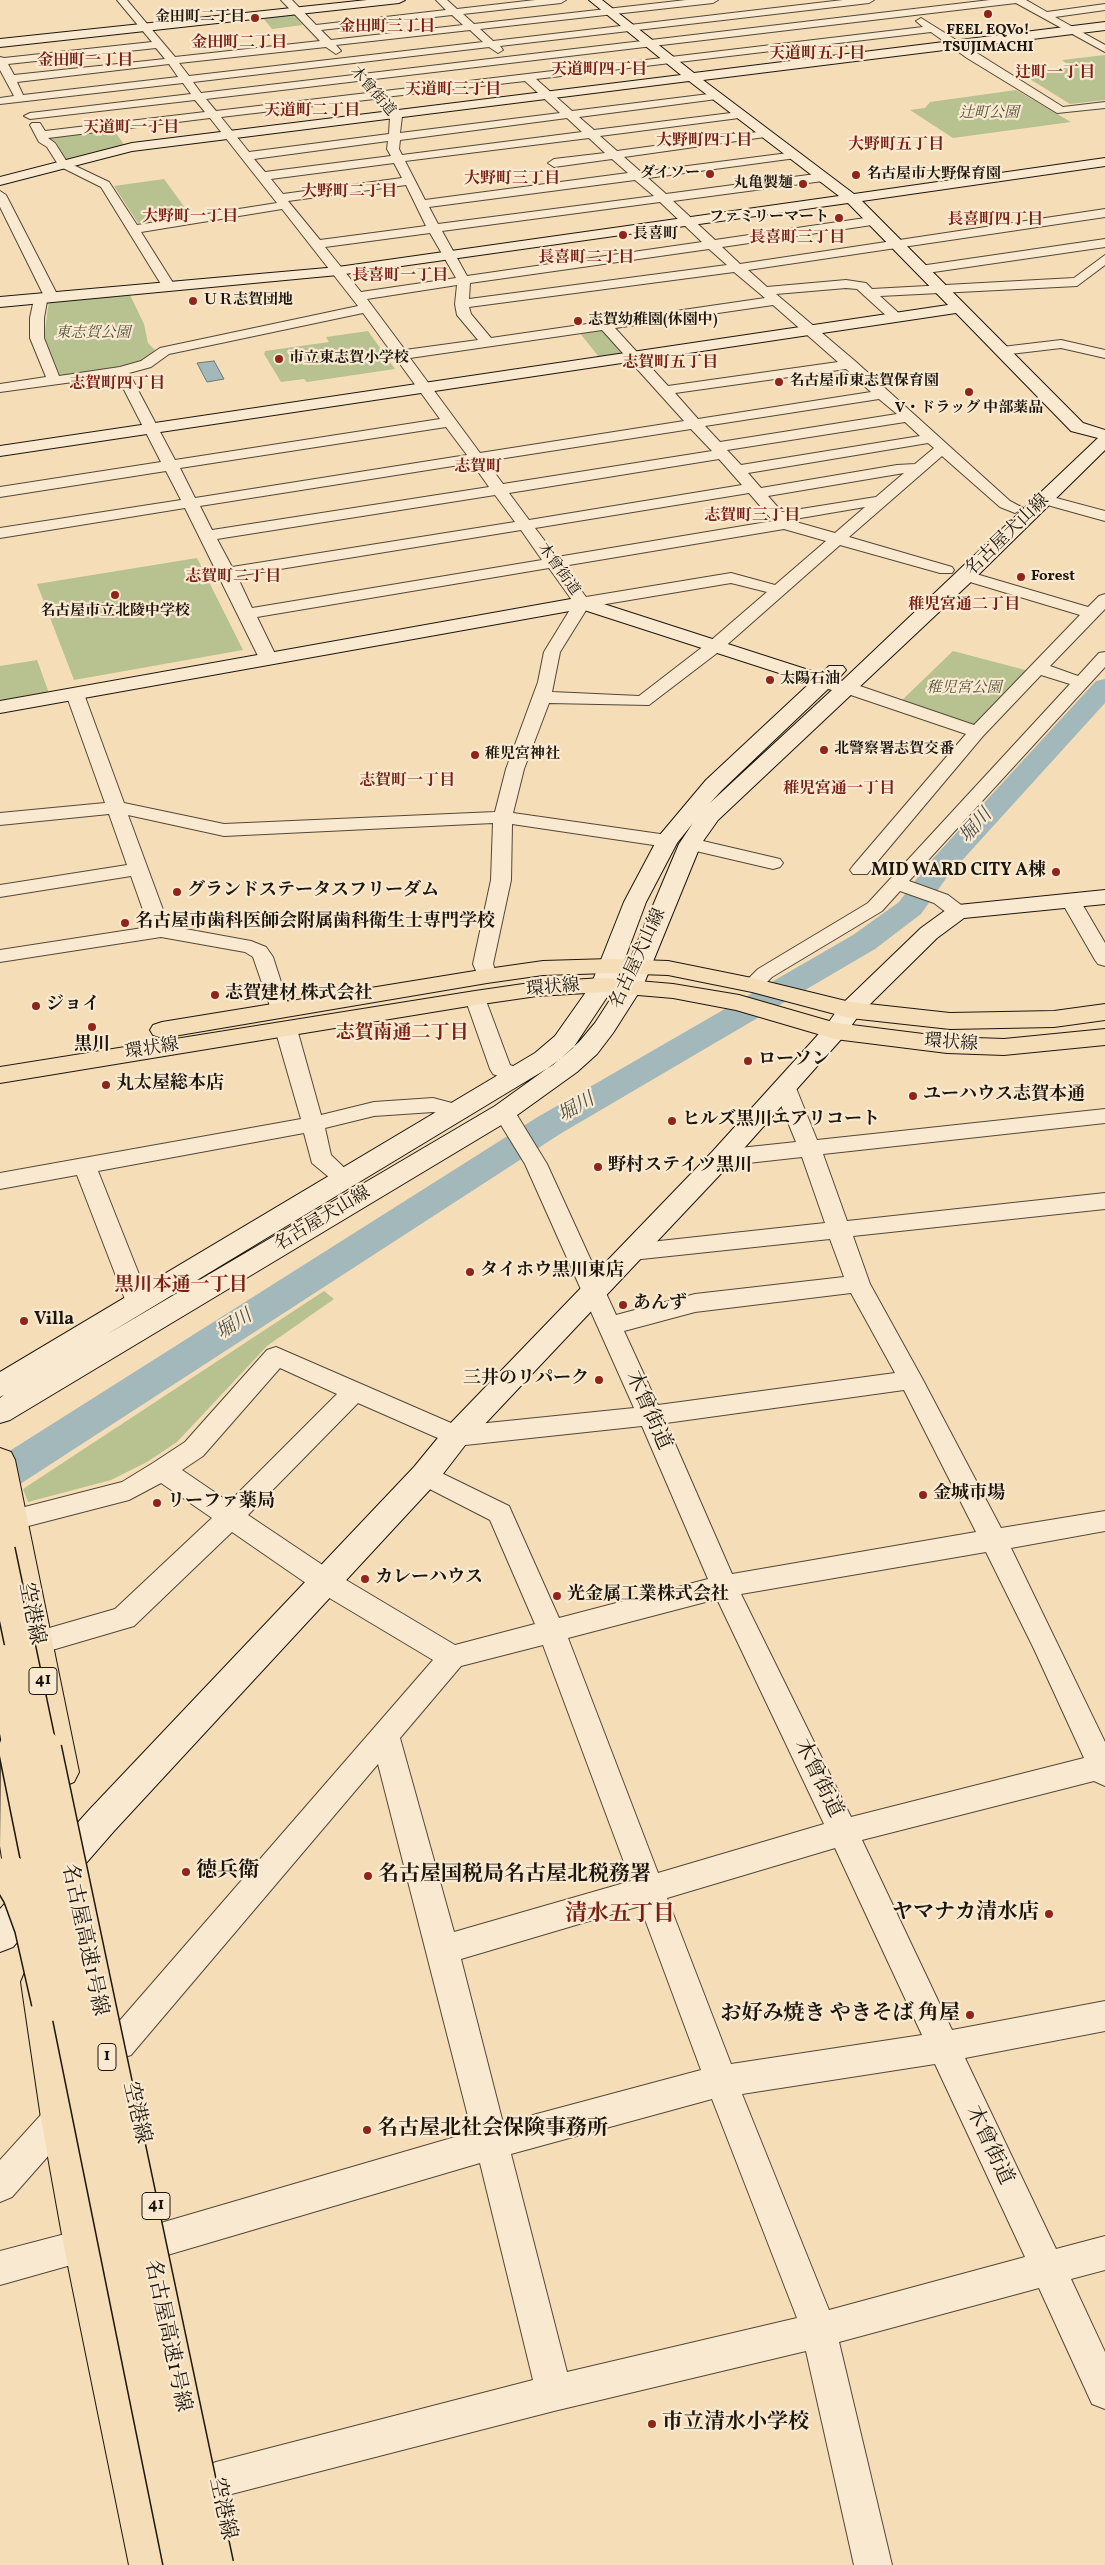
<!DOCTYPE html>
<html>
<head>
<meta charset="utf-8">
<style>
  body { margin:0 }
  canvas { display:block; background:#f5ddb7 }
</style>
</head>
<body>
<canvas width="1105" height="2565"></canvas>
<script>
const ctx = document.querySelector('canvas').getContext('2d');
ctx.lineJoin = 'round';
function fill(path, color) { ctx.fillStyle = color; ctx.fill(path, 'evenodd'); }
const shape = rows => new Path2D(rows.map(r => 'M' + r).join(''));
function stroke(path, color, width, dash) { ctx.strokeStyle = color; ctx.lineWidth = width; ctx.lineCap = dash ? 'butt' : 'round'; ctx.setLineDash(dash || []); ctx.stroke(path); }
function drawText(font, color, halo, rows, align = 'center') {
  ctx.font = font + ' Vollkorn,"Noto Serif JP",serif'; ctx.lineWidth = 4.5; ctx.setLineDash([]); ctx.textBaseline = 'middle'; ctx.strokeStyle = halo; ctx.fillStyle = color; for (const [text, x, y, turn = 0] of rows) {
    ctx.save(); ctx.translate(x, y); ctx.rotate((+turn || 0) * Math.PI / 180); ctx.textAlign = isNaN(turn) ? turn : align; if (halo) ctx.strokeText(text, 0, 0); ctx.fillText(text, 0, 0); ctx.restore();
  }
}
const green = shape([
  [293,14,303,25,272,29,262,17],
  [1105,55,1105,100,1070,104,1020,73,1071,67,1062,60],
  [1016,90,1071,122,953,138,910,110,925,108,930,102],
  [113,129,125,146,70,160,66,160,56,142,47,138],
  [164,179,191,216,138,223,114,186],
  [129,293,144,324,148,343,155,350,143,361,118,369,60,377,44,338,49,300],
  [603,329,624,353,599,357,579,332],
  [368,331,395,369,307,382,304,379,281,382,264,354,265,351,329,342,326,337],
  [197,558,243,650,74,680,37,584],
  [953,651,1029,671,978,726,970,727,899,703],
  [37,660,49,693,0,701,0,666],
  [324,1291,334,1299,267,1346,177,1442,147,1462,111,1480,28,1502,23,1489]
]);
const water = shape([
  [214,361,224,379,207,382,197,363,214,361]
]);
const river = shape([
  [1105,679,1105,703,947,877,921,914,875,949,560,1134,14,1488,0,1492,0,1457,536,1118,853,935,899,902,927,865,1096,681,1105,679]
]);
const street = shape([
  [117,0,127,0,175,57,320,41,281,0,292,0,316,25,446,10,436,0,447,0,457,9,535,0,566,0,561,3,463,14,474,24,686,0,718,0,713,3,480,29,493,41,843,0,874,0,869,3,500,46,503,50,498,53,489,47,193,82,201,93,990,0,1026,0,1047,12,1105,4,1105,10,1055,17,1105,45,1105,52,1016,3,206,99,216,111,923,27,916,21,921,18,1063,107,1105,102,1105,108,1057,113,967,58,931,32,536,79,572,111,717,93,722,96,717,99,579,117,594,130,739,112,745,115,739,118,600,136,617,151,765,131,771,134,765,137,624,157,641,172,796,152,802,155,796,158,648,178,666,194,823,173,829,177,823,181,673,201,715,240,872,217,878,221,872,225,722,247,740,264,1105,209,1105,217,748,270,767,287,846,280,866,283,872,289,1074,278,1105,255,1105,265,1077,286,880,296,903,317,896,321,891,320,857,289,846,288,776,294,855,361,1010,501,1023,508,1015,513,1000,507,942,456,849,537,952,567,954,570,952,573,940,573,840,545,721,650,649,705,549,703,524,769,513,813,667,835,674,837,676,841,674,845,667,847,512,824,511,880,493,964,497,976,494,980,487,982,480,980,473,964,491,880,493,823,224,836,128,815,169,926,251,941,266,947,273,957,290,1010,287,1015,280,1017,273,1015,253,957,245,952,161,937,0,962,0,950,149,927,131,876,0,897,0,885,127,865,109,814,0,825,0,813,105,803,66,694,69,690,75,689,81,690,84,694,124,803,224,824,495,812,506,769,538,682,544,652,574,603,549,568,257,617,277,658,274,662,268,663,262,662,259,658,185,508,0,538,0,528,181,500,166,471,0,497,0,487,161,462,117,376,0,392,0,384,46,377,30,338,30,318,34,299,36,296,44,296,0,207,0,191,6,195,59,298,52,302,47,301,44,318,44,338,59,376,120,367,141,361,160,348,358,306,282,209,141,232,175,286,169,290,164,289,101,187,59,166,47,147,39,142,30,125,32,123,40,123,45,131,205,112,195,100,30,119,24,116,30,113,191,94,183,83,0,104,0,98,14,96,0,70,0,57,4,58,152,42,117,0],
  [452,15,463,25,331,40,321,30,452,15],
  [470,30,483,42,189,76,179,63,326,47,336,54,341,51,336,45,470,30],
  [156,48,165,59,14,75,8,64,156,48],
  [169,64,178,77,23,95,17,82,169,64],
  [525,81,560,113,400,133,402,116,385,97,525,81],
  [374,99,390,117,389,134,249,152,221,117,374,99],
  [210,118,277,203,137,225,109,182,67,162,55,143,48,138,210,118],
  [567,118,582,132,402,155,399,149,400,140,567,118],
  [589,138,605,153,554,159,548,163,554,167,612,159,628,173,425,200,405,161,589,138],
  [388,141,387,149,391,156,265,172,254,159,388,141],
  [394,163,402,178,283,194,271,179,394,163],
  [635,180,654,196,438,224,429,207,635,180],
  [406,185,426,226,320,240,288,201,406,185],
  [660,202,702,242,467,276,442,231,660,202],
  [430,233,456,278,361,292,325,247,430,233],
  [709,249,727,265,469,299,470,283,709,249],
  [734,272,765,298,491,338,471,314,469,307,734,272],
  [457,285,455,304,457,315,478,340,405,350,367,299,457,285],
  [773,305,838,362,668,386,615,328,773,305],
  [363,313,440,419,175,460,129,373,151,367,169,354,363,313],
  [602,330,684,421,480,453,410,358,602,330],
  [846,369,871,392,698,419,675,393,846,369],
  [879,399,897,414,720,442,705,426,879,399],
  [905,422,920,436,741,465,727,450,905,422],
  [446,427,467,455,195,498,180,468,446,427],
  [691,429,712,451,503,484,486,461,691,429],
  [928,443,934,448,915,464,897,465,761,488,748,473,928,443],
  [719,459,742,485,529,520,509,493,719,459],
  [472,463,489,487,212,530,200,506,472,463],
  [904,473,876,497,782,512,768,496,904,473],
  [749,493,773,521,557,557,535,528,749,493],
  [495,495,515,522,232,567,217,539,495,495],
  [865,507,835,533,789,520,865,507],
  [784,529,826,541,775,585,731,573,586,597,563,566,784,529],
  [521,530,542,560,252,608,237,576,521,530],
  [731,583,767,592,709,642,639,696,552,692,560,652,588,607,731,583],
  [1105,239,1105,247,920,274,914,270,920,266,1105,239],
  [1061,340,1105,350,1105,358,1061,348,1002,355,995,351,1002,347,1061,340],
  [1045,495,1105,511,1105,521,1040,503,1037,500,1040,497,1045,495],
  [966,571,1088,607,1099,596,1105,594,1105,609,1050,666,1078,676,1099,653,1105,652,1105,667,909,881,948,895,965,908,968,912,965,916,951,916,934,903,900,891,882,911,772,977,759,990,752,991,745,990,742,985,758,969,868,903,1070,684,1041,675,983,736,867,874,853,874,850,870,853,866,966,734,839,691,836,687,839,683,851,683,974,725,1080,615,960,579,958,576,960,573,966,571],
  [690,838,780,859,783,863,780,867,773,869,683,848,680,844,683,840,690,838],
  [1071,895,1078,897,1105,943,1105,966,1098,964,1095,960,1061,901,1064,897,1071,895],
  [475,992,482,993,485,998,510,1065,526,1071,529,1076,526,1081,518,1083,510,1081,493,1074,490,1069,465,998,468,993,475,992],
  [286,1022,293,1024,297,1029,321,1115,374,1102,433,1098,467,1107,470,1112,467,1117,459,1119,433,1112,374,1116,325,1128,331,1155,355,1178,352,1183,344,1186,336,1183,312,1163,304,1133,98,1171,150,1302,146,1308,138,1311,130,1308,126,1302,77,1175,0,1189,0,1173,301,1119,275,1029,279,1024,286,1022],
  [785,1081,793,1083,796,1088,817,1140,1105,1109,1105,1123,823,1154,847,1221,1105,1193,1105,1209,853,1236,870,1284,923,1380,1001,1528,1105,1511,1105,1531,1011,1548,1105,1742,1105,1786,1094,1781,862,1840,952,2030,1105,2001,1105,2031,965,2058,1056,2249,1105,2236,1105,2270,1071,2279,1105,2352,1105,2409,1092,2404,1039,2288,839,2342,892,2565,854,2565,806,2351,554,2411,216,2498,203,2493,198,2480,203,2467,216,2462,533,2380,480,2163,164,2256,152,2251,147,2239,152,2227,164,2222,472,2132,378,1764,131,2055,120,2059,109,2055,104,2044,109,2033,433,1660,316,1590,232,1532,134,1626,35,1655,25,1651,21,1643,25,1635,115,1609,212,1518,161,1483,129,1500,13,1530,4,1527,0,1520,4,1513,13,1510,122,1482,153,1463,185,1442,267,1350,276,1347,458,1426,634,1408,525,1164,493,1112,496,1107,504,1105,512,1107,547,1164,616,1315,695,1294,844,1277,830,1239,632,1260,624,1258,620,1252,624,1246,632,1244,825,1223,802,1157,721,1166,713,1163,710,1158,713,1153,721,1150,796,1142,774,1088,777,1083,785,1081],
  [851,1293,895,1373,658,1405,624,1331,695,1312,851,1293],
  [280,1368,337,1394,229,1502,182,1470,203,1456,280,1368],
  [904,1390,976,1532,732,1574,666,1423,904,1390],
  [358,1403,456,1446,642,1426,708,1579,559,1618,509,1506,425,1465,416,1468,412,1475,416,1482,490,1520,535,1624,455,1645,336,1574,248,1515,358,1403],
  [986,1552,1034,1649,1084,1758,851,1817,741,1594,986,1552],
  [717,1599,824,1824,658,1873,568,1638,717,1599],
  [543,1645,631,1881,454,1932,400,1738,461,1666,543,1645],
  [835,1848,922,2035,731,2064,667,1898,835,1848],
  [640,1906,701,2070,503,2123,461,1959,640,1906],
  [935,2064,1025,2257,829,2310,742,2094,935,2064],
  [712,2099,797,2318,567,2372,511,2154,712,2099],
  [60,2102,72,2107,76,2118,72,2129,12,2197,0,2202,0,2160,48,2107,60,2102],
  [84,2229,96,2234,101,2246,96,2258,0,2285,0,2251,84,2229]
]);
const secondary = shape([
  [367,0,405,0,399,3,0,47,0,39,367,0],
  [589,0,602,0,694,73,1105,22,1105,30,703,80,854,194,1105,158,1105,166,862,201,1083,423,1105,430,1105,450,973,580,718,820,701,844,643,986,613,1033,597,1054,577,1072,513,1118,10,1420,0,1423,0,1398,4,1395,0,1397,0,1372,535,1053,555,1036,591,985,624,902,659,836,706,780,810,683,581,609,0,713,0,701,582,597,821,674,829,666,843,666,846,670,838,679,842,681,1098,438,1071,431,956,313,0,456,0,446,948,305,848,203,338,275,0,307,0,297,338,267,839,196,689,81,132,151,0,185,0,177,132,143,681,75,589,0],
  [828,689,832,690,710,803,722,790,828,689],
  [693,823,679,844,619,986,595,1023,579,1042,559,1060,495,1106,106,1335,553,1065,573,1048,615,985,646,902,677,843,693,823],
  [1105,890,1105,904,964,918,937,938,859,1015,844,1036,730,1164,466,1444,436,1483,114,1831,13,1947,0,1952,0,1909,90,1809,414,1467,446,1428,712,1152,826,1026,841,1005,921,928,950,907,958,905,1105,890]
]);
const primary = shape([
  [610,959,668,961,752,978,850,1002,950,1013,1054,1011,1105,1004,1105,1020,1054,1027,950,1029,850,1018,752,992,668,975,610,973,543,975,487,983,162,1038,153,1035,150,1030,153,1025,162,1022,487,969,543,961,610,959],
  [603,978,673,984,739,995,836,1023,947,1037,1004,1039,1105,1029,1105,1045,1004,1055,947,1053,835,1039,736,1010,673,998,603,992,537,996,475,1005,0,1083,0,1067,475,991,537,982,603,978]
]);
const highway = shape([
  [0,1448,11,1452,15,1460,79,1772,74,1782,62,1787,50,1782,45,1772,0,1537,0,1448],
  [1,1741,13,1746,18,1756,44,1895,38,1906,26,1911,14,1906,8,1895,0,1846,1,1741],
  [39,1965,52,1970,57,1982,79,2118,104,2246,173,2565,129,2565,64,2246,41,2118,21,1982,26,1970,39,1965]
]);
const highwayBridgeFar1 = shape([
  [0,1550,42,1750],
  [0,1659,18,1750]
]);
const highwayBridge = shape([
  [18,1749,183,2565],
  [42,1749,214,2565],
  [11,1875,22,1894,34,1927,51,2002]
]);
const markers = [
  [988,14,5,"#8f2418"],
  [255,18,5,"#8f2418"],
  [710,174,5,"#8f2418"],
  [856,175,5,"#8f2418"],
  [803,184,5,"#8f2418"],
  [839,218,5,"#8f2418"],
  [623,235,5,"#8f2418"],
  [193,301,5,"#8f2418"],
  [578,321,5,"#8f2418"],
  [279,359,5,"#8f2418"],
  [779,382,5,"#8f2418"],
  [969,392,5,"#8f2418"],
  [1021,577,5,"#8f2418"],
  [115,595,5,"#8f2418"],
  [770,680,5,"#8f2418"],
  [824,750,5,"#8f2418"],
  [475,755,5,"#8f2418"],
  [1056,872,5,"#8f2418"],
  [177,892,5,"#8f2418"],
  [125,923,5,"#8f2418"],
  [215,995,5,"#8f2418"],
  [36,1006,5,"#8f2418"],
  [92,1027,5,"#8f2418"],
  [748,1061,5,"#8f2418"],
  [106,1085,5,"#8f2418"],
  [913,1096,5,"#8f2418"],
  [672,1121,5,"#8f2418"],
  [598,1167,5,"#8f2418"],
  [470,1272,5,"#8f2418"],
  [623,1305,5,"#8f2418"],
  [24,1321,5,"#8f2418"],
  [599,1380,5,"#8f2418"],
  [923,1495,5,"#8f2418"],
  [157,1503,5,"#8f2418"],
  [365,1579,5,"#8f2418"],
  [557,1596,5,"#8f2418"],
  [186,1872,5,"#8f2418"],
  [368,1876,5,"#8f2418"],
  [1049,1914,5,"#8f2418"],
  [970,2015,5,"#8f2418"],
  [367,2130,5,"#8f2418"],
  [652,2424,5,"#8f2418"]
];
const farPoinames = [
  ["金田町二丁目",245,18,"right"],
  ["FEEL EQVo!",988,31,"center"],
  ["TSUJIMACHI",988,48,"center"],
  ["ダイソー",700,174,"right"],
  ["名古屋市大野保育園",866,175],
  ["丸亀製麺",793,184,"right"],
  ["ファミリーマート",829,218,"right"],
  ["長喜町",633,235],
  ["ＵＲ志賀団地",203,301],
  ["志賀幼稚園(休園中)",588,321],
  ["市立東志賀小学校",289,359],
  ["名古屋市東志賀保育園",789,382],
  ["V・ドラッグ 中部薬品",969,409,"center"],
  ["Forest",1031,577],
  ["名古屋市立北陵中学校",115,612,"center"],
  ["太陽石油",780,680],
  ["北警察署志賀交番",834,750],
  ["稚児宮神社",485,755]
];
const farStreetnames = [
  ["木曾街道",372,92,49],
  ["木曾街道",558,570,54]
];
const farParknames = [
  ["辻町公園",989,114],
  ["東志賀公園",93,334],
  ["稚児宮公園",964,689]
];
const farNeighbourhoodnames = [
  ["金田町三丁目",387,28],
  ["金田町二丁目",239,44],
  ["天道町五丁目",817,55],
  ["金田町一丁目",85,62],
  ["天道町四丁目",599,71],
  ["辻町一丁目",1055,74],
  ["天道町三丁目",453,91],
  ["天道町二丁目",312,112],
  ["天道町一丁目",131,129],
  ["大野町四丁目",704,142],
  ["大野町五丁目",896,146],
  ["大野町三丁目",512,180],
  ["大野町二丁目",349,193],
  ["大野町一丁目",190,218],
  ["長喜町四丁目",995,221],
  ["長喜町三丁目",797,239],
  ["長喜町二丁目",586,259],
  ["長喜町一丁目",400,277],
  ["志賀町五丁目",670,364],
  ["志賀町四丁目",117,385],
  ["志賀町三丁目",752,517],
  ["志賀町二丁目",233,578],
  ["稚児宮通二丁目",964,606],
  ["志賀町一丁目",407,782],
  ["稚児宮通一丁目",839,790]
];
const farQuarternames = [
  ["志賀町",478,468]
];
const shields = [
  [43,1681,28],
  [107,2057,18],
  [156,2206,28]
];
const shieldNames = [
  ["41",43,1681],
  ["1",107,2057],
  ["41",156,2206]
];
const streetNames = [
  ["名古屋犬山線",1008,536,-44],
  ["名古屋犬山線",639,959,-65],
  ["環状線",553,989,-5],
  ["環状線",951,1044,4],
  ["環状線",152,1050,-9],
  ["名古屋犬山線",323,1220,-31]
];
const poiNames = [
  ["MID WARD CITY A棟",1046,872,"right"],
  ["グランドステータスフリーダム",187,892],
  ["名古屋市歯科医師会附属歯科衛生士専門学校",135,923],
  ["志賀建材 株式会社",225,995],
  ["ジョイ",46,1006],
  ["黒川",92,1046,"center"],
  ["ローソン",758,1061],
  ["丸太屋総本店",116,1085],
  ["ユーハウス志賀本通",923,1096],
  ["ヒルズ黒川エアリコート",682,1121],
  ["野村ステイツ黒川",608,1167],
  ["タイホウ黒川東店",480,1272],
  ["あんず",633,1305],
  ["Villa",34,1321],
  ["三井のリパーク",589,1380,"right"],
  ["金城市場",933,1495],
  ["リーファ薬局",167,1503],
  ["カレーハウス",375,1579],
  ["光金属工業株式会社",567,1596]
];
const waterNames = [
  ["堀川",977,827,-48],
  ["堀川",577,1109,-30],
  ["堀川",235,1326,-33]
];
const neighbourhoodNames = [
  ["志賀南通二丁目",402,1035],
  ["黒川本通一丁目",181,1287]
];
const nearStreetnames = [
  ["木曾街道",647,1411,66],
  ["空港線",30,1614,79],
  ["木曾街道",817,1779,64],
  ["名古屋高速1号線",83,1940,78],
  ["空港線",135,2113,77],
  ["木曾街道",988,2146,65],
  ["名古屋高速1号線",166,2336,78],
  ["空港線",221,2509,78]
];
const nearPoinames = [
  ["徳兵衛",196,1872],
  ["名古屋国税局名古屋北税務署",378,1876],
  ["ヤマナカ清水店",1039,1914,"right"],
  ["お好み焼き やきそば 角屋",960,2015,"right"],
  ["名古屋北社会保険事務所",377,2130],
  ["市立清水小学校",662,2424]
];
const nearNeighbourhoodnames = [
  ["清水五丁目",620,1916]
];
fill(green, '#b8c291');
fill(water, '#a3b8bb');
stroke(water, '#6d7775', 1);
fill(river, '#a3b8bb');
stroke(street, '#534838', 2);
stroke(secondary, '#1d160d', 2);
stroke(primary, '#1d160d', 2);
stroke(highway, '#1d160d', 2);
fill(street, '#f8e9d0');
fill(secondary, '#f8e9d0');
fill(primary, '#f5ddb7');
fill(highway, '#f5ddb7');
stroke(highwayBridgeFar1, '#1d160d', 32, []);
stroke(highwayBridge, '#1d160d', 41, []);
stroke(highwayBridgeFar1, '#f5ddb7', 29);
stroke(highwayBridge, '#f5ddb7', 38);
for (const [x, y, r, color] of markers) { const dot = new Path2D(); dot.arc(x, y, r, 0, 2 * Math.PI); ctx.fillStyle = color; ctx.fill(dot); stroke(dot, '#f8e9d0', 2); }
drawText('bold 15px', '#1d160d', '#f8e9d0', farPoinames, 'left');
drawText('15px', '#1d160d', '#f8e9d0', farStreetnames);
drawText('italic 15px', '#53523b', '#f8e9d0', farParknames);
drawText('bold 16px', '#7a1f14', '#f8e9d0', farNeighbourhoodnames);
drawText('bold 16px', '#7a1f14', '#f8e9d0', farQuarternames);
for (const [x, y, w] of shields) { const box = new Path2D(); box.roundRect(x - w / 2, y - 13.5, w, 27, 4); ctx.fillStyle = '#f8e9d0'; ctx.fill(box); stroke(box, '#1d160d', 1); }
drawText('bold 16px', '#1d160d', null, shieldNames);
drawText('18px', '#1d160d', '#f8e9d0', streetNames);
drawText('bold 18px', '#1d160d', '#f8e9d0', poiNames, 'left');
drawText('italic 19px', '#4c4f4a', '#f8e9d0', waterNames);
drawText('bold 19px', '#7a1f14', '#f8e9d0', neighbourhoodNames);
drawText('21px', '#1d160d', '#f8e9d0', nearStreetnames);
drawText('bold 21px', '#1d160d', '#f8e9d0', nearPoinames, 'left');
drawText('bold 22px', '#7a1f14', '#f8e9d0', nearNeighbourhoodnames);
</script>
</body>
</html>
